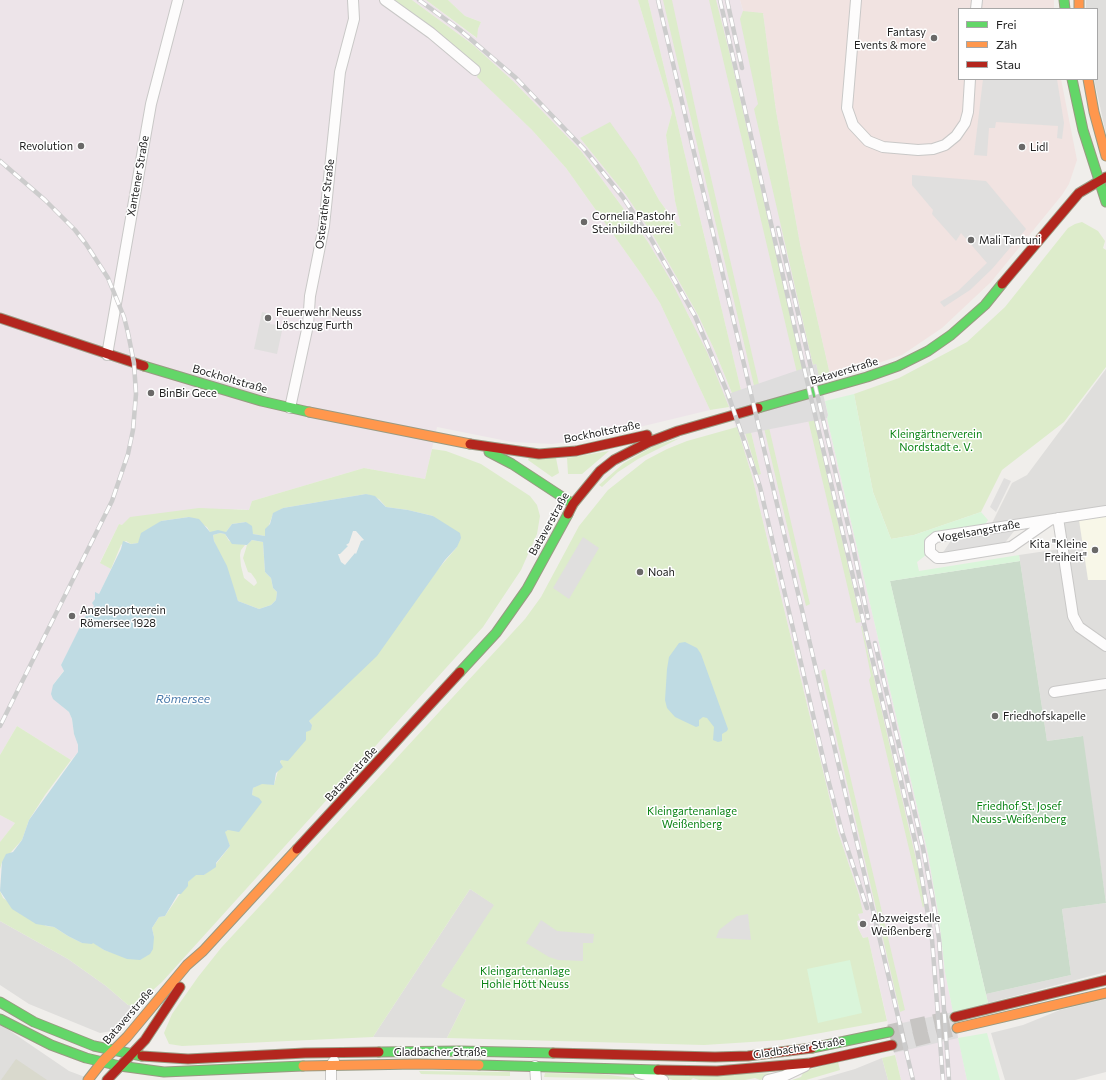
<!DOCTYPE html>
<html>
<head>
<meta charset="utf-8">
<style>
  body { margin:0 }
  #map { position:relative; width:1106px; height:1080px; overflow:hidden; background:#f0eeeb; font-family:Commissioner,sans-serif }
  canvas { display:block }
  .legend { position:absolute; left:958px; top:8px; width:140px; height:72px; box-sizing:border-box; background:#fff; border:1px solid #a7a7a7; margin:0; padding:5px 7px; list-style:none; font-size:12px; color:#222 }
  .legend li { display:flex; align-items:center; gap:8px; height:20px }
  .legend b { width:20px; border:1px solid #a7a7a7 }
</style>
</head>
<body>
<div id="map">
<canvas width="1106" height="1080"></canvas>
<ul class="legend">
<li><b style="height:5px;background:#63d668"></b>Frei</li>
<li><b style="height:5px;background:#ff974d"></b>Zäh</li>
<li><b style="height:5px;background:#b3261e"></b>Stau</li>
</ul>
</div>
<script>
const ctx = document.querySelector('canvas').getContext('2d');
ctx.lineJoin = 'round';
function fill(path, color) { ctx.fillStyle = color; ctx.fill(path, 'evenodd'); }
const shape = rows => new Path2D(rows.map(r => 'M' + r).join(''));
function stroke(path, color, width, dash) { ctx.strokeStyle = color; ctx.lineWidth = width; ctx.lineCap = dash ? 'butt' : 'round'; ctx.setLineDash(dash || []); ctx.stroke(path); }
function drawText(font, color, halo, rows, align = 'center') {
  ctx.font = font + ' Commissioner,sans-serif'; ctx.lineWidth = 3; ctx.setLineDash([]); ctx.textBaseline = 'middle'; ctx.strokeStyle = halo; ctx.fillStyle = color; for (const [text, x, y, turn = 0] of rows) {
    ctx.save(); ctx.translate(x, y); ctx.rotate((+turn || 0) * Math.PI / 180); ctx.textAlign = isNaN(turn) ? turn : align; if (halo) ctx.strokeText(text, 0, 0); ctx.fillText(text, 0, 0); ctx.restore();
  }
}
const residential = shape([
  [1086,0,1106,0,1106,134,1094,79,1097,79,1097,9,1086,9],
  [1106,369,1106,972,988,1003,986,994,1071,975,1062,909,1106,903,1082,736,1047,741,1020,561,1019,555,1060,549,1055,518,990,527,1012,483,1027,475],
  [470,889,495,905,442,985,466,1000,447,1038,373,1037],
  [0,921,68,959,106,986,128,1005,135,1006,112,1031,100,1033,29,1004,0,985],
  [1106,999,1106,1072,1075,1080,1005,1080,991,1033,1023,1025,1060,1010],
  [0,1024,69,1071,93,1080,0,1080],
  [882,1058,888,1080,817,1080,855,1069]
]);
const commercial = shape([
  [740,0,1054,0,1054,9,959,9,959,79,1061,79,1077,160,1069,184,1062,195,991,282,942,328,902,355,831,379,800,244,776,111,763,13,743,11]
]);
const industrial = shape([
  [0,0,390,0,480,70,493,92,532,130,566,168,642,275,660,303,710,410,594,438,552,444,512,442,437,427,425,479,364,468,252,501,249,510,238,509,122,525,119,524,100,562,111,569,99,594,96,593,95,599,92,603,94,606,90,614,87,614,61,665,64,670,53,685,63,707,69,712,72,719,74,734,78,745,78,752,71,760,17,726,0,755],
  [412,0,426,0,476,38,478,29,481,22,465,16,448,0,638,0,672,113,666,135,675,201,682,226,678,225,659,200,637,160,580,138,626,195,654,237,698,315,714,349,736,403,758,474,761,474,648,0,740,0,743,11,763,13,776,111,800,244,831,379,820,382,827,418,928,854,939,918,945,972,967,1080,901,1080,868,937,863,938,858,928,859,895,837,829,752,476,729,407,690,318,648,242,581,151,513,81,472,44],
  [0,815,15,823,0,842]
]);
const education = shape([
  [1106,515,1106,580,1088,580,1079,520]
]);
const construction = shape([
  [16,1059,47,1080,1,1080]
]);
const grass = shape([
  [390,0,412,0,472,44,513,81,581,151,648,242,671,281,707,352,729,407,710,410,660,303,642,275,566,168,532,130,477,77,479,70],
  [426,0,448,0,465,16,481,22,478,29,477,38],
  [638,0,648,0,761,474,758,475,736,403,714,349,698,315,654,237,626,195,580,138,610,122,637,160,659,200,678,226,681,226,675,201,666,135,672,113],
  [663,0,672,0,699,126,810,604,806,606],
  [709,0,716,0,730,55,861,622,856,623],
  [743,11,763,13,776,111,800,244,831,379,820,382,816,364,813,365,754,109,758,104,740,19],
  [1082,222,1098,231,1105,241,1103,248,1106,250,1106,367,1064,422,1002,470,981,512,914,535,891,539,873,492,854,394,899,378,967,342,1005,307,1068,228,1075,224],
  [737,427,752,476,837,829,859,895,863,913,858,914,860,920,857,921,858,928,863,938,868,937,887,1021,782,1040,704,1045,447,1038,466,1000,441,986,494,905,470,889,373,1037,182,1046,169,1044,164,1033,172,1014,198,977,221,948,525,619,541,597,579,526,608,490,646,460,667,449,687,441],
  [680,438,638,459,618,472,602,487,599,485,624,463,654,446],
  [432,449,446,451,481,464,530,496,537,505,540,516,537,534,521,570,483,627,162,982,135,1006,128,1005,106,986,68,959,0,921,0,891,3,898,46,926,54,927,68,936,82,943,93,942,104,950,113,953,154,937,152,928,159,917,165,916,188,882,196,874,204,875,216,864,230,846,224,832,228,830,252,795,253,788,262,783,274,785,281,760,312,725,309,721,457,547,433,516,408,510,386,507,379,499,366,494,283,508,273,514,265,536,253,534,246,522,232,524,226,532,210,532,207,527,189,517,161,521,138,543,131,544,126,541,121,545,111,569,100,563,119,524,122,525,130,517,199,508,249,510,252,501,364,468,425,479],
  [609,451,582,474,568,474,567,458],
  [529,457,556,458,559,473,552,477,528,460],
  [220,533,225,534,229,541,245,545,241,550,240,555,241,566,244,578,254,586,257,583,256,580,251,573,248,572,243,558,247,545,252,540,263,542,265,572,271,578,273,588,277,592,276,600,271,605,259,609,238,601,214,541,213,535],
  [861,626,862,626,922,885,925,904,923,908,869,680,871,676],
  [825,669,905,1010,900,1012,821,671],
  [17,726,71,760,45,795,29,820,22,840,2,862,0,869,0,842,15,823,0,815,0,755],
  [895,1055,901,1080,888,1080,882,1058],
  [838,1062,840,1070,806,1080,792,1080,801,1077,804,1071],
  [419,1071,510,1072,510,1076,421,1074],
  [545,1073,601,1074,650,1080,544,1077],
  [784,1073,760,1080,755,1078,745,1080,699,1080,693,1078,691,1080,673,1080,656,1075]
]);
const cemetery = shape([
  [1020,561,1047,741,1083,736,1106,903,1062,909,1071,975,986,994,890,581]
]);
const park = shape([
  [854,394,873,492,891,539,914,535,981,512,988,520,984,526,934,534,926,539,926,555,917,562,919,571,1019,555,1020,561,890,581,988,1003,953,1012,945,972,939,918,928,854,827,418,828,415,825,401],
  [850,960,862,1013,818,1023,807,969],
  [987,1033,1000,1080,967,1080,958,1038]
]);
const parking = shape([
  [983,79,1057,79,1064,123,1062,139,1057,138,1058,126,996,122,995,128,989,128,987,156,974,155],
  [912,175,986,181,1026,229,992,269,970,290,944,307,940,302,958,291,987,263,961,233,956,241,932,214,933,210,912,185],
  [262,312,271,314,270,324,283,326,277,354,254,349],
  [1004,478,1011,481,996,512,990,507],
  [1018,526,1004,544,942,554,954,536],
  [583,537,599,548,569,599,553,588],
  [748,914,751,940,716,938,719,930,737,916],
  [541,920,557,931,594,934,593,943,583,943,583,961,558,960,549,957,526,943]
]);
const water = shape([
  [366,494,375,496,386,507,408,510,433,516,460,533,461,538,457,547,445,560,377,656,309,721,312,725,311,730,306,732,306,740,288,761,281,760,280,762,283,767,276,773,274,785,262,784,253,788,252,795,259,798,262,802,239,832,228,830,225,832,230,846,216,863,216,867,204,875,196,875,188,882,188,886,181,894,178,894,165,916,159,917,152,928,154,937,153,949,150,954,140,960,127,959,104,950,93,943,92,944,82,943,68,936,54,927,36,924,12,909,0,891,2,862,6,854,13,852,22,840,29,820,78,752,78,745,74,734,72,719,69,712,53,699,51,694,53,685,64,671,61,665,87,613,90,614,94,606,92,603,95,599,95,592,99,594,121,549,123,541,131,544,138,543,141,533,161,521,189,517,199,519,210,532,218,530,226,532,232,524,246,522,252,526,253,534,265,536,265,529,270,524,273,513,283,508],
  [353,531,356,531,364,540,361,541,356,554,355,553,345,565,341,562,338,554,340,554,348,546,346,545,349,543],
  [220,533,225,534,232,544,247,545,252,540,263,542,265,572,271,578,273,588,277,592,276,600,271,605,259,609,238,601,227,566,214,541,213,535],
  [685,642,697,648,701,654,728,729,727,731,722,734,722,741,718,742,713,740,714,727,707,718,703,717,699,720,699,726,696,727,675,717,667,708,665,700,667,669,669,657,679,643]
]);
const pier = shape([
  [816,364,828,415,827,418,740,435,725,395],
  [953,1012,958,1038,894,1053,888,1026]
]);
const secondaryTunnel = shape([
  [889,1032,955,1017],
  [892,1045,957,1028]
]);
const street = shape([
  [385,0,431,33,475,70],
  [856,0,847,108,853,125,868,141,883,147,918,150,933,149,945,145,956,136,965,123,968,112,970,79],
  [976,9,977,0],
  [107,355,151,104,178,0],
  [290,408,308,325,310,296,324,226,340,72,354,19,353,0],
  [1058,518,1073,616,1079,627,1106,646],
  [1050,520,1011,547,943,558,937,558,930,552,930,542,936,537,1106,511],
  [1054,692,1106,684],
  [535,1066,536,1080],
  [639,1073,663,1080],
  [331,1080,331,1065,334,1061],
  [768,1080,784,1076,805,1066]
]);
const fast = shape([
  [1064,0,1065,9],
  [1072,79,1083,130,1106,202],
  [144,366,261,401,309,412],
  [758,408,867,377,898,366,928,351,951,335,985,305,1002,284],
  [489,452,512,464,573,504],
  [460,672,496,633,527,589,568,514],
  [0,1002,34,1022,94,1046,142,1056],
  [0,1019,51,1045,86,1058,120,1066,164,1072,303,1066],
  [812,1048,889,1032],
  [379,1052,459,1051,553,1053],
  [479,1065,658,1070]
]);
const slow = shape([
  [1079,0,1079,9],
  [1088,79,1094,112,1106,156],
  [309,412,470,444],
  [957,1028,1106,993],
  [303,1066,417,1064,479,1065],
  [88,1080,102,1062,127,1037,187,965,203,951,297,849]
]);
const jam = shape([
  [1002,284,1079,193,1106,177],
  [0,318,144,366],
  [470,444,539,454,576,451,647,435],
  [568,514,573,504,600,471,614,460,649,442,678,431,758,408],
  [297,849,460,672],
  [955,1017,1106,980],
  [553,1053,715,1057,748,1056,812,1048],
  [142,1056,188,1059,305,1053,379,1052],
  [658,1070,717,1071,810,1063,892,1045],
  [107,1080,145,1040,180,987]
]);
const rail = shape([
  [419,0,460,30,516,78,584,149,622,196,651,239,695,316,728,394,760,487,828,779,842,832,867,908],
  [658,0,913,1080],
  [720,0,804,368,917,849,932,939,943,1080],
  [727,0,742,68],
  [0,161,45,200,75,230,86,244,108,278,124,317,128,333,134,363,136,394,133,430,128,454,112,501,0,726],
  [778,228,852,542,868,618],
  [875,643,923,848,932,895,939,939,949,1080]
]);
const markers = [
  [934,38,4,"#6a6968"],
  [81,146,4,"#6a6968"],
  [1022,147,4,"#6a6968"],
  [584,222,4,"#6a6968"],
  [971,240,4,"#6a6968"],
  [268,318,4,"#6a6968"],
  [151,393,4,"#6a6968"],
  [1095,550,4,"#6a6968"],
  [640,572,4,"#6a6968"],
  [72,616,4,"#6a6968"],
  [995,716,4,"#6a6968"],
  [863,924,4,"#6a6968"]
];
const poiNames = [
  ["Fantasy",926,32,"right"],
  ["Events & more",926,45,"right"],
  ["Revolution",73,146,"right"],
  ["Lidl",1030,147],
  ["Cornelia Pastohr",592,216],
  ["Steinbildhauerei",592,229],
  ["Mali Tantuni",979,240],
  ["Feuerwehr Neuss",276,312],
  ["Löschzug Furth",276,325],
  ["BinBir Gece",159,393],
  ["Kita \"Kleine",1087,544,"right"],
  ["Freiheit\"",1087,557,"right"],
  ["Noah",648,572],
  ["Angelsportverein",80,610],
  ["Römersee 1928",80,623],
  ["Friedhofskapelle",1003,716],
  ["Abzweigstelle",871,918],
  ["Weißenberg",871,931]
];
const streetNames = [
  ["Xantener Straße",138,176,-80],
  ["Osterather Straße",325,204,-83],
  ["Bataverstraße",844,371,-17],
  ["Bockholtstraße",230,379,16],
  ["Bockholtstraße",602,432,-11],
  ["Bataverstraße",549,524,-61],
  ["Vogelsangstraße",979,531,-10],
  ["Bataverstraße",351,774,-47],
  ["Bataverstraße",128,1016,-49],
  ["Gladbacher Straße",799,1048,-9],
  ["Gladbacher Straße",440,1052]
];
const parkNames = [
  ["Kleingärtnerverein",936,434],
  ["Nordstadt e. V.",936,447],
  ["Friedhof St. Josef",1019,806],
  ["Neuss-Weißenberg",1019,819],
  ["Kleingartenanlage",692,811],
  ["Weißenberg",692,824],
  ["Kleingartenanlage",525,971],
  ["Hohle Hött Neuss",525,984]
];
const waterNames = [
  ["Römersee",183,699]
];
fill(residential, '#dfdedc');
fill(commercial, '#f1e3e1');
fill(industrial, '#ede4e9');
fill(education, '#f8f7e8');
fill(construction, '#d9d9cd');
fill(grass, '#ddeccb');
fill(cemetery, '#cadbca');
fill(park, '#daf5da');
fill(parking, '#e0dfde');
fill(water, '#bfdbe3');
fill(pier, '#dedddd');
stroke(secondaryTunnel, '#c7c5c3', 15, [15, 8]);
stroke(street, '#c9c8c7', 12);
stroke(fast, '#999a82', 11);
stroke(slow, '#999a82', 11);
stroke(jam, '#999a82', 11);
stroke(street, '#fdfcfc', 10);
stroke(fast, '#63d668', 9);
stroke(slow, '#ff974d', 9);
stroke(jam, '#b3261e', 9);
stroke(rail, '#ccc', 4.5);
stroke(rail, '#fff', 3, [9]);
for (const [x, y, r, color] of markers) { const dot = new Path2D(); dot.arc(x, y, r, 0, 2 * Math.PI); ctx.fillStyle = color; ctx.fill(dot); stroke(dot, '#fff', 1.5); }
drawText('11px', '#222', '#fff', poiNames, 'left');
drawText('11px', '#222', '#fff', streetNames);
drawText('11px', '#0c8416', '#fff', parkNames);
drawText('italic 12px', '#4a7aab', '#fff', waterNames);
</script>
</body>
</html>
